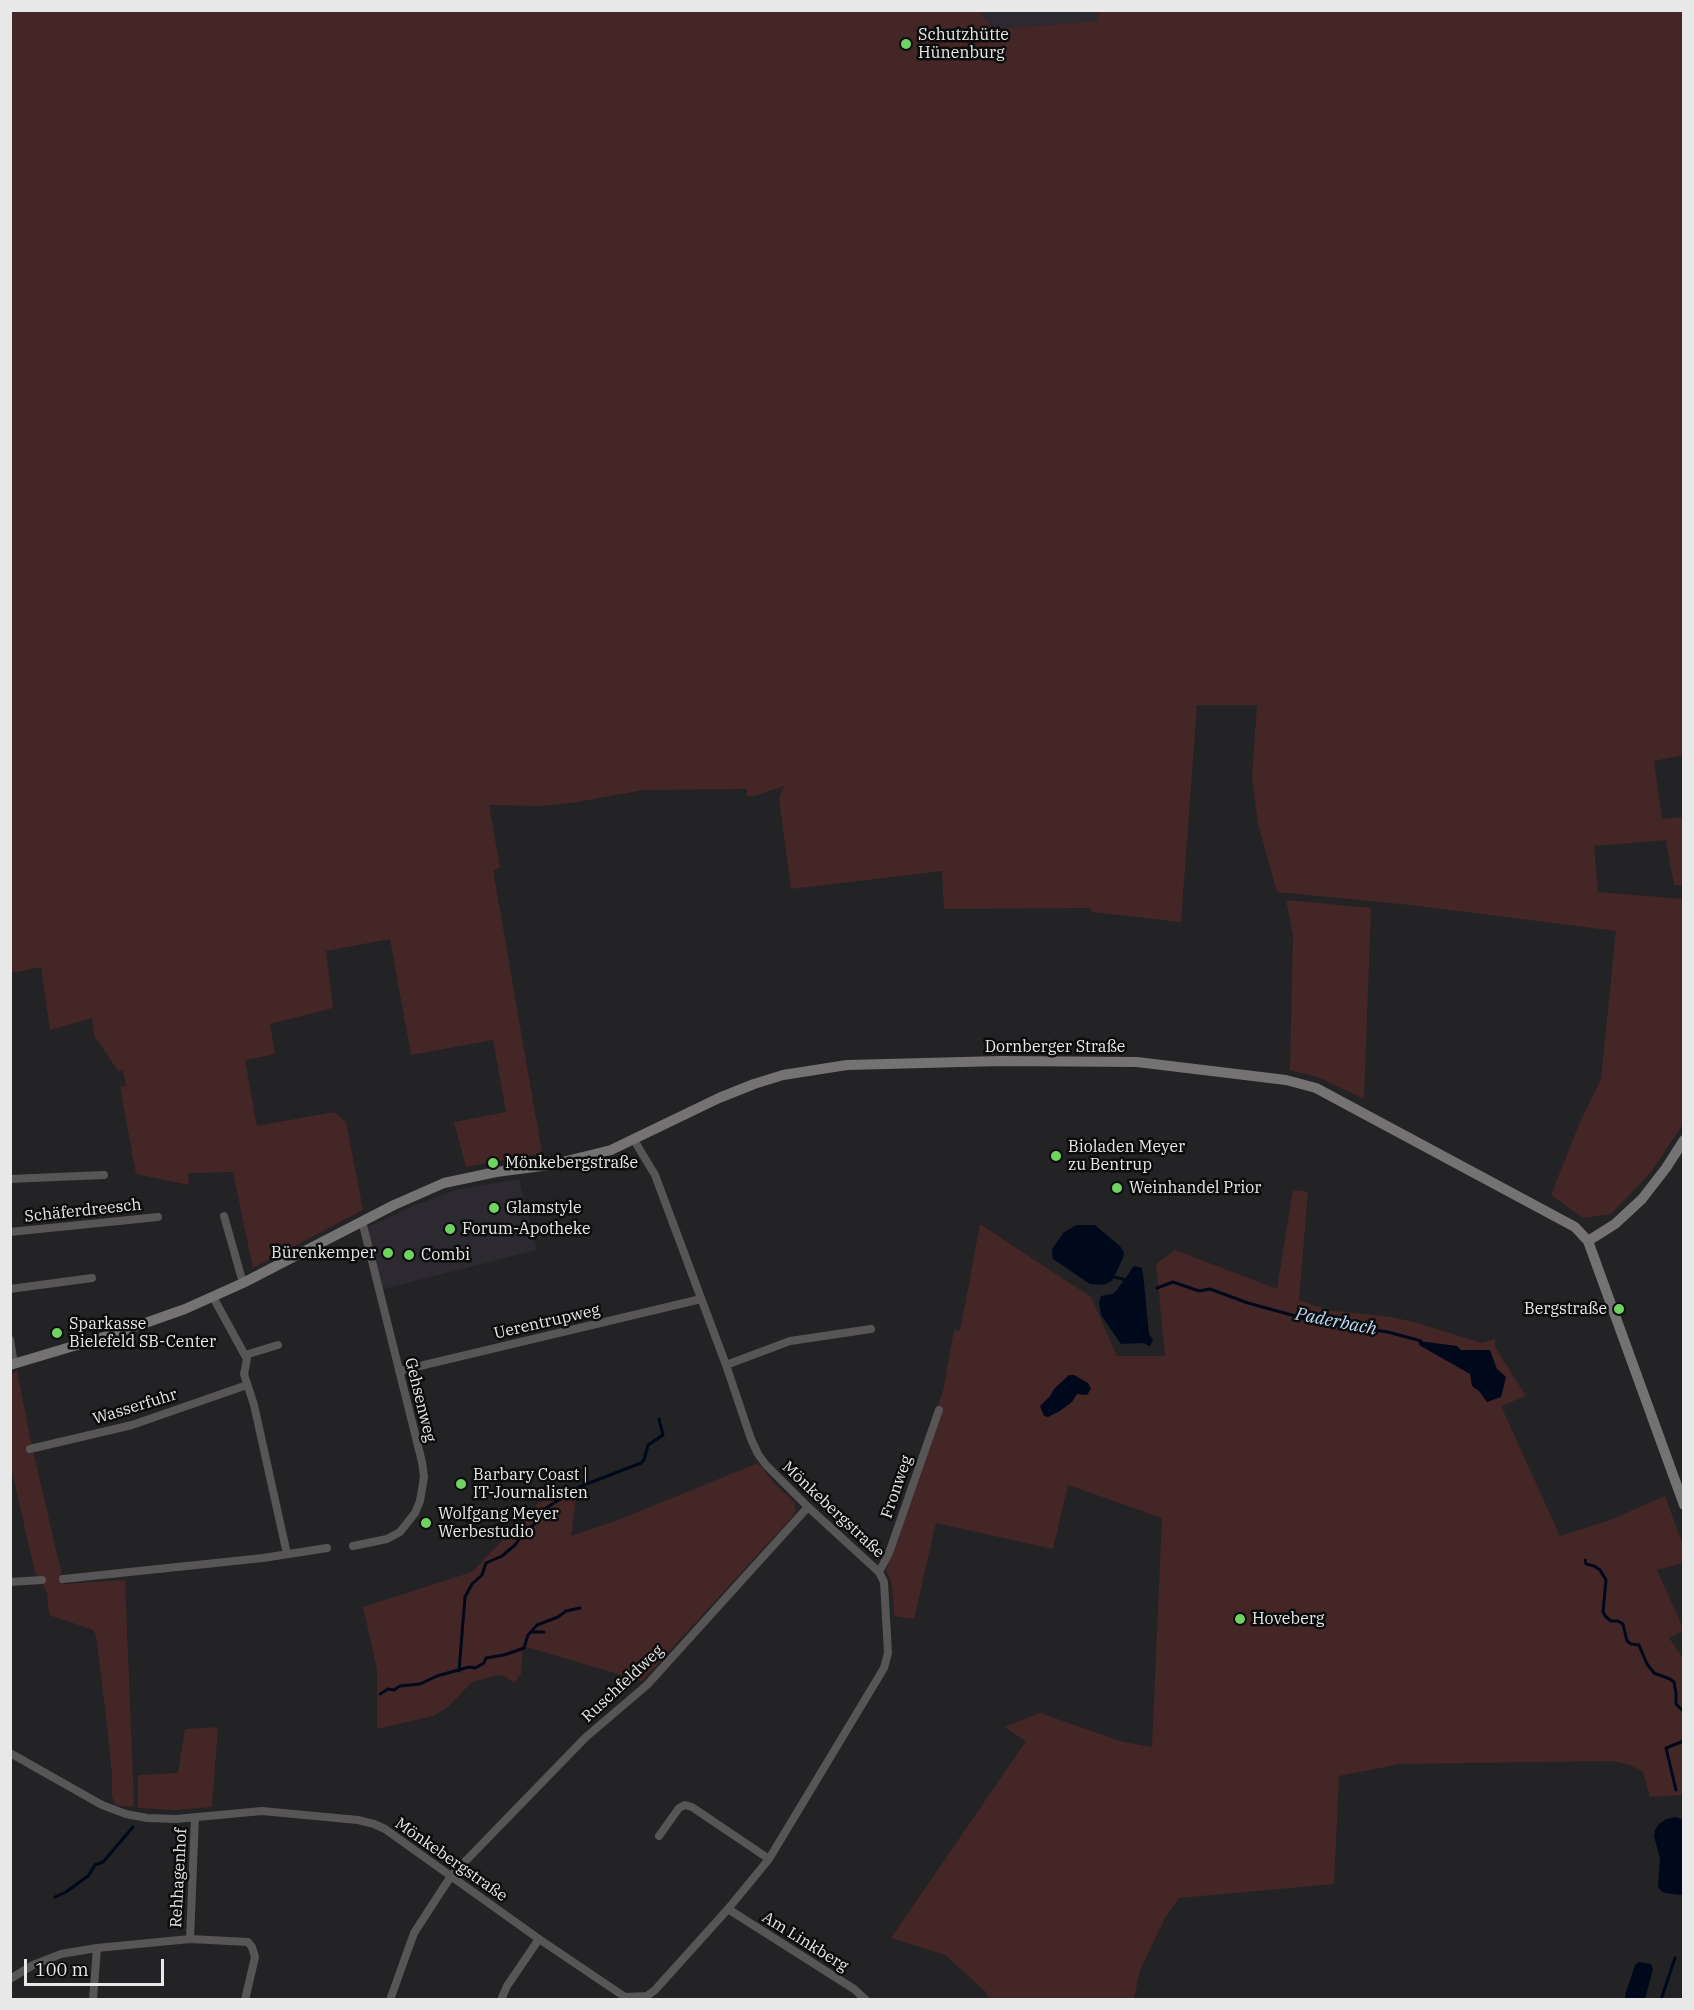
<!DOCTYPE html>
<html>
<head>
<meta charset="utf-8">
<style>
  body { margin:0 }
  #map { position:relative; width:1694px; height:2010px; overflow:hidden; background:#232224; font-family:"IBM Plex Serif",serif }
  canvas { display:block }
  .frame { position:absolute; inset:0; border:12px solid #e9e8e9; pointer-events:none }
  .scale { position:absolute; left:24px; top:1959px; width:140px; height:27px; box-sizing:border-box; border:3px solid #e9e8e9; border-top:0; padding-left:8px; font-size:18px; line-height:21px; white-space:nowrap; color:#e9e8e9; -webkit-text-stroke:4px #0c0c0d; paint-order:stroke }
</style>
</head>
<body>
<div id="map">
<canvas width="1694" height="2010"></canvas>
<div class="frame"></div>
<div class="scale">100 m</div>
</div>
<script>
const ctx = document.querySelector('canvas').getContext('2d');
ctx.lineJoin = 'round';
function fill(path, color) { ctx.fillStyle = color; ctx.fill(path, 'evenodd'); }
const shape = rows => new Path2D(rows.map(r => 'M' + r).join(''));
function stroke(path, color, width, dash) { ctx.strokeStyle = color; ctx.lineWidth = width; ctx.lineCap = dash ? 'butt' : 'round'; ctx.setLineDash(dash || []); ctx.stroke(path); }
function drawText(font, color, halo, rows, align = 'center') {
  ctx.font = font + ' "IBM Plex Serif",serif'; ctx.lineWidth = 5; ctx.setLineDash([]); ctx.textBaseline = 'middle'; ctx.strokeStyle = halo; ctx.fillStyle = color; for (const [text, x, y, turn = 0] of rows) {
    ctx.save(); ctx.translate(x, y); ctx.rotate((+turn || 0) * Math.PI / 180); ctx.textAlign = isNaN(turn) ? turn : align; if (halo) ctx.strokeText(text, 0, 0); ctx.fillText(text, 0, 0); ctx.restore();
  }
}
const built = shape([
  [979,11,1097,11,1098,21,993,29],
  [519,1179,537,1250,383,1289,367,1227,415,1205,459,1189]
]);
const green = shape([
  [979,11,993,29,1098,21,1097,10,1683,11,1684,755,1654,761,1662,819,1683,817,1683,885,1674,885,1666,840,1594,846,1598,892,1683,899,1683,1124,1652,1171,1611,1214,1583,1218,1551,1195,1580,1122,1601,1079,1616,931,1410,905,1277,892,1258,824,1252,777,1257,705,1197,705,1181,922,1092,912,1090,908,944,909,942,871,791,889,779,799,784,786,758,795,747,797,747,789,644,790,571,803,542,806,489,805,500,868,493,870,542,1153,466,1167,454,1122,506,1112,493,1040,411,1055,390,939,326,951,333,1008,270,1024,275,1054,245,1060,257,1126,334,1112,346,1122,363,1210,253,1268,233,1172,188,1173,189,1185,136,1174,120,1087,126,1086,123,1070,118,1071,94,1035,92,1018,50,1030,41,967,11,973,11,11],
  [1286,900,1371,908,1364,1099,1320,1078,1290,1070,1293,934],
  [1293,1190,1308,1192,1299,1300,1327,1310,1391,1317,1414,1322,1482,1343,1495,1339,1495,1347,1526,1396,1501,1406,1560,1536,1610,1520,1665,1496,1683,1545,1683,1563,1657,1570,1683,1628,1683,1631,1669,1638,1683,1658,1683,1795,1650,1797,1643,1772,1630,1765,1613,1761,1400,1764,1339,1776,1334,1884,1179,1898,1165,1918,1140,1970,1134,1999,989,1999,986,1992,945,1955,891,1938,1026,1741,1004,1727,1040,1713,1123,1742,1152,1747,1162,1518,1068,1485,1053,1549,936,1523,914,1619,894,1616,892,1584,886,1570,942,1408,937,1408,943,1391,954,1330,960,1331,980,1224,1091,1297,1117,1356,1165,1356,1156,1264,1175,1250,1277,1289],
  [17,1371,31,1442,64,1584,125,1580,134,1804,132,1807,116,1805,112,1797,112,1775,108,1733,96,1635,93,1630,49,1615,47,1593,43,1584,35,1573,11,1467,10,1374],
  [758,1463,775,1484,794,1502,796,1511,792,1517,642,1681,523,1646,521,1674,514,1683,506,1677,499,1675,472,1682,448,1707,433,1716,377,1729,377,1669,363,1607,472,1572,538,1503,577,1487,571,1536,618,1520],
  [218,1727,212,1807,174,1810,138,1808,138,1775,178,1773,185,1729]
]);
const water = shape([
  [1077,1225,1095,1225,1120,1246,1124,1253,1123,1258,1112,1281,1103,1285,1090,1284,1053,1259,1052,1249,1064,1232],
  [1134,1266,1142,1268,1143,1273,1149,1334,1153,1340,1150,1346,1143,1343,1121,1344,1101,1315,1099,1302,1101,1296,1112,1294,1116,1291],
  [1419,1341,1457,1346,1461,1350,1490,1350,1497,1369,1506,1377,1501,1397,1487,1402,1479,1391,1472,1386,1470,1374,1419,1345],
  [1069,1375,1074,1375,1088,1383,1091,1389,1087,1395,1077,1394,1072,1402,1060,1411,1048,1417,1044,1416,1040,1406,1050,1396,1054,1389],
  [1676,1817,1683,1820,1684,1894,1681,1895,1665,1893,1661,1891,1658,1887,1660,1858,1654,1836,1655,1830,1659,1824,1666,1819],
  [1639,1962,1651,1964,1653,1969,1645,1999,1627,1999,1625,1997,1626,1992,1635,1965]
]);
const stream = shape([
  [1114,1277,1127,1280],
  [1157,1288,1173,1282,1199,1291,1210,1289,1248,1303,1317,1322,1388,1332,1421,1341],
  [1585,1560,1586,1564,1594,1566,1600,1570,1606,1580,1603,1612,1606,1617,1611,1621,1618,1621,1623,1624,1627,1641,1631,1644,1639,1645,1647,1664,1654,1673,1670,1679,1674,1682,1676,1693,1676,1704,1684,1712],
  [531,1632,544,1632],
  [459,1671,465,1597,472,1584,482,1575,486,1563,502,1556,515,1545,524,1532,536,1523,543,1510,579,1487,641,1463,644,1460,648,1445,663,1435,659,1419],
  [380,1694,388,1689,394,1690,400,1686,420,1684,437,1676,469,1667,475,1668,484,1663,486,1658,504,1655,524,1648,528,1635,537,1625,558,1617,566,1611,580,1608],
  [1676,1790,1666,1748,1684,1741],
  [55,1897,66,1892,88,1876,95,1865,103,1862,133,1827],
  [1661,2000,1675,1958]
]);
const street = shape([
  [10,1179,104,1175],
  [224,1216,243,1283],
  [10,1232,158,1217],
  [10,1289,92,1278],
  [213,1297,247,1359,244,1374,254,1405,287,1554],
  [10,1340,14,1364],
  [245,1355,278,1345],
  [726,1365,790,1341,871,1329],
  [399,1371,701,1299],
  [30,1449,132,1425,247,1385],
  [353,1546,387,1539,400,1532,415,1513,420,1501,424,1477,422,1462,362,1221],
  [879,1572,889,1553,939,1410],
  [63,1579,263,1558,327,1548],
  [10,1582,42,1580],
  [10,1753,102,1805,126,1814,147,1818,176,1819,262,1811,358,1820,374,1824,385,1829,539,1939,625,1997,647,1996,655,1990,728,1909,769,1859,884,1668,888,1653,884,1582,879,1572,808,1507,766,1465,758,1454,751,1439,726,1365,655,1175,634,1140],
  [659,1836,679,1808,685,1805,692,1807,769,1859],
  [728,1909,854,1989,866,2000],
  [190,1939,195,1817],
  [10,1979,33,1965,61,1954,97,1948,190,1939,248,1942,252,1947,255,1957,245,2000],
  [93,2000,97,1948],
  [390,2000,414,1933,451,1876,586,1737,647,1685,808,1507],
  [501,2000,507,1986,539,1939]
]);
const secondary = shape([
  [1588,1241,1615,1224,1642,1199,1666,1168,1684,1140],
  [10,1365,117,1333,185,1309,243,1283,394,1205,444,1183,496,1172,550,1165,611,1150,719,1098,754,1084,783,1075,847,1065,1001,1061,1137,1062,1286,1080,1316,1088,1575,1227,1588,1241,1684,1505]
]);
const markers = [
  [906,44,6,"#6fd360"],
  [1056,1156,6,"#6fd360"],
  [493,1163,6,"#6fd360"],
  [1117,1188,6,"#6fd360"],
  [494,1208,6,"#6fd360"],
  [450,1229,6,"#6fd360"],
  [388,1253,6,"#6fd360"],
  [409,1255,6,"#6fd360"],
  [1619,1309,6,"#6fd360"],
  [57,1333,6,"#6fd360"],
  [461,1484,6,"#6fd360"],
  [426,1523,6,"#6fd360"],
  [1240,1619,6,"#6fd360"]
];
const poiNames = [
  ["Schutzhütte",918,35],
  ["Hünenburg",918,53],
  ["Bioladen Meyer",1068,1147],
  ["zu Bentrup",1068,1165],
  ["Mönkebergstraße",505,1163],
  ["Weinhandel Prior",1129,1188],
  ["Glamstyle",506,1208],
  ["Forum-Apotheke",462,1229],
  ["Bürenkemper",376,1253,"right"],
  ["Combi",421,1255],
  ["Bergstraße",1607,1309,"right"],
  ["Sparkasse",69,1324],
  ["Bielefeld SB-Center",69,1342],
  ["Barbary Coast |",473,1475],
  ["IT-Journalisten",473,1493],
  ["Wolfgang Meyer",438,1514],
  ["Werbestudio",438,1532],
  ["Hoveberg",1252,1619]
];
const streetNames = [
  ["Dornberger Straße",1055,1047],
  ["Schäferdreesch",83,1211,-6],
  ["Uerentrupweg",547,1322,-13],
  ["Gehsenweg",420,1400,76],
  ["Wasserfuhr",135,1407,-17],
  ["Fronweg",897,1487,-71],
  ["Mönkebergstraße",833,1510,43],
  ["Ruschfeldweg",623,1684,-43],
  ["Mönkebergstraße",451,1860,35],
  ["Rehhagenhof",179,1878,-87],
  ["Am Linkberg",805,1942,32]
];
const waterNames = [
  ["Paderbach",1336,1322,11]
];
fill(built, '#2d2930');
fill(green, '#452626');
fill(water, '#00091b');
stroke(stream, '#00091b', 3);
stroke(street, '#575556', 8);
stroke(secondary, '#747273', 10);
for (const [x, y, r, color] of markers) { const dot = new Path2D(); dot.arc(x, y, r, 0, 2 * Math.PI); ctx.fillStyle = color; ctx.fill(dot); stroke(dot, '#0c0c0d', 2); }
drawText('16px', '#e9e8e9', '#0c0c0d', poiNames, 'left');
drawText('16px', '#e9e8e9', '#0c0c0d', streetNames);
drawText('italic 18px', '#bbddfa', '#0c0c0d', waterNames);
</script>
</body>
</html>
